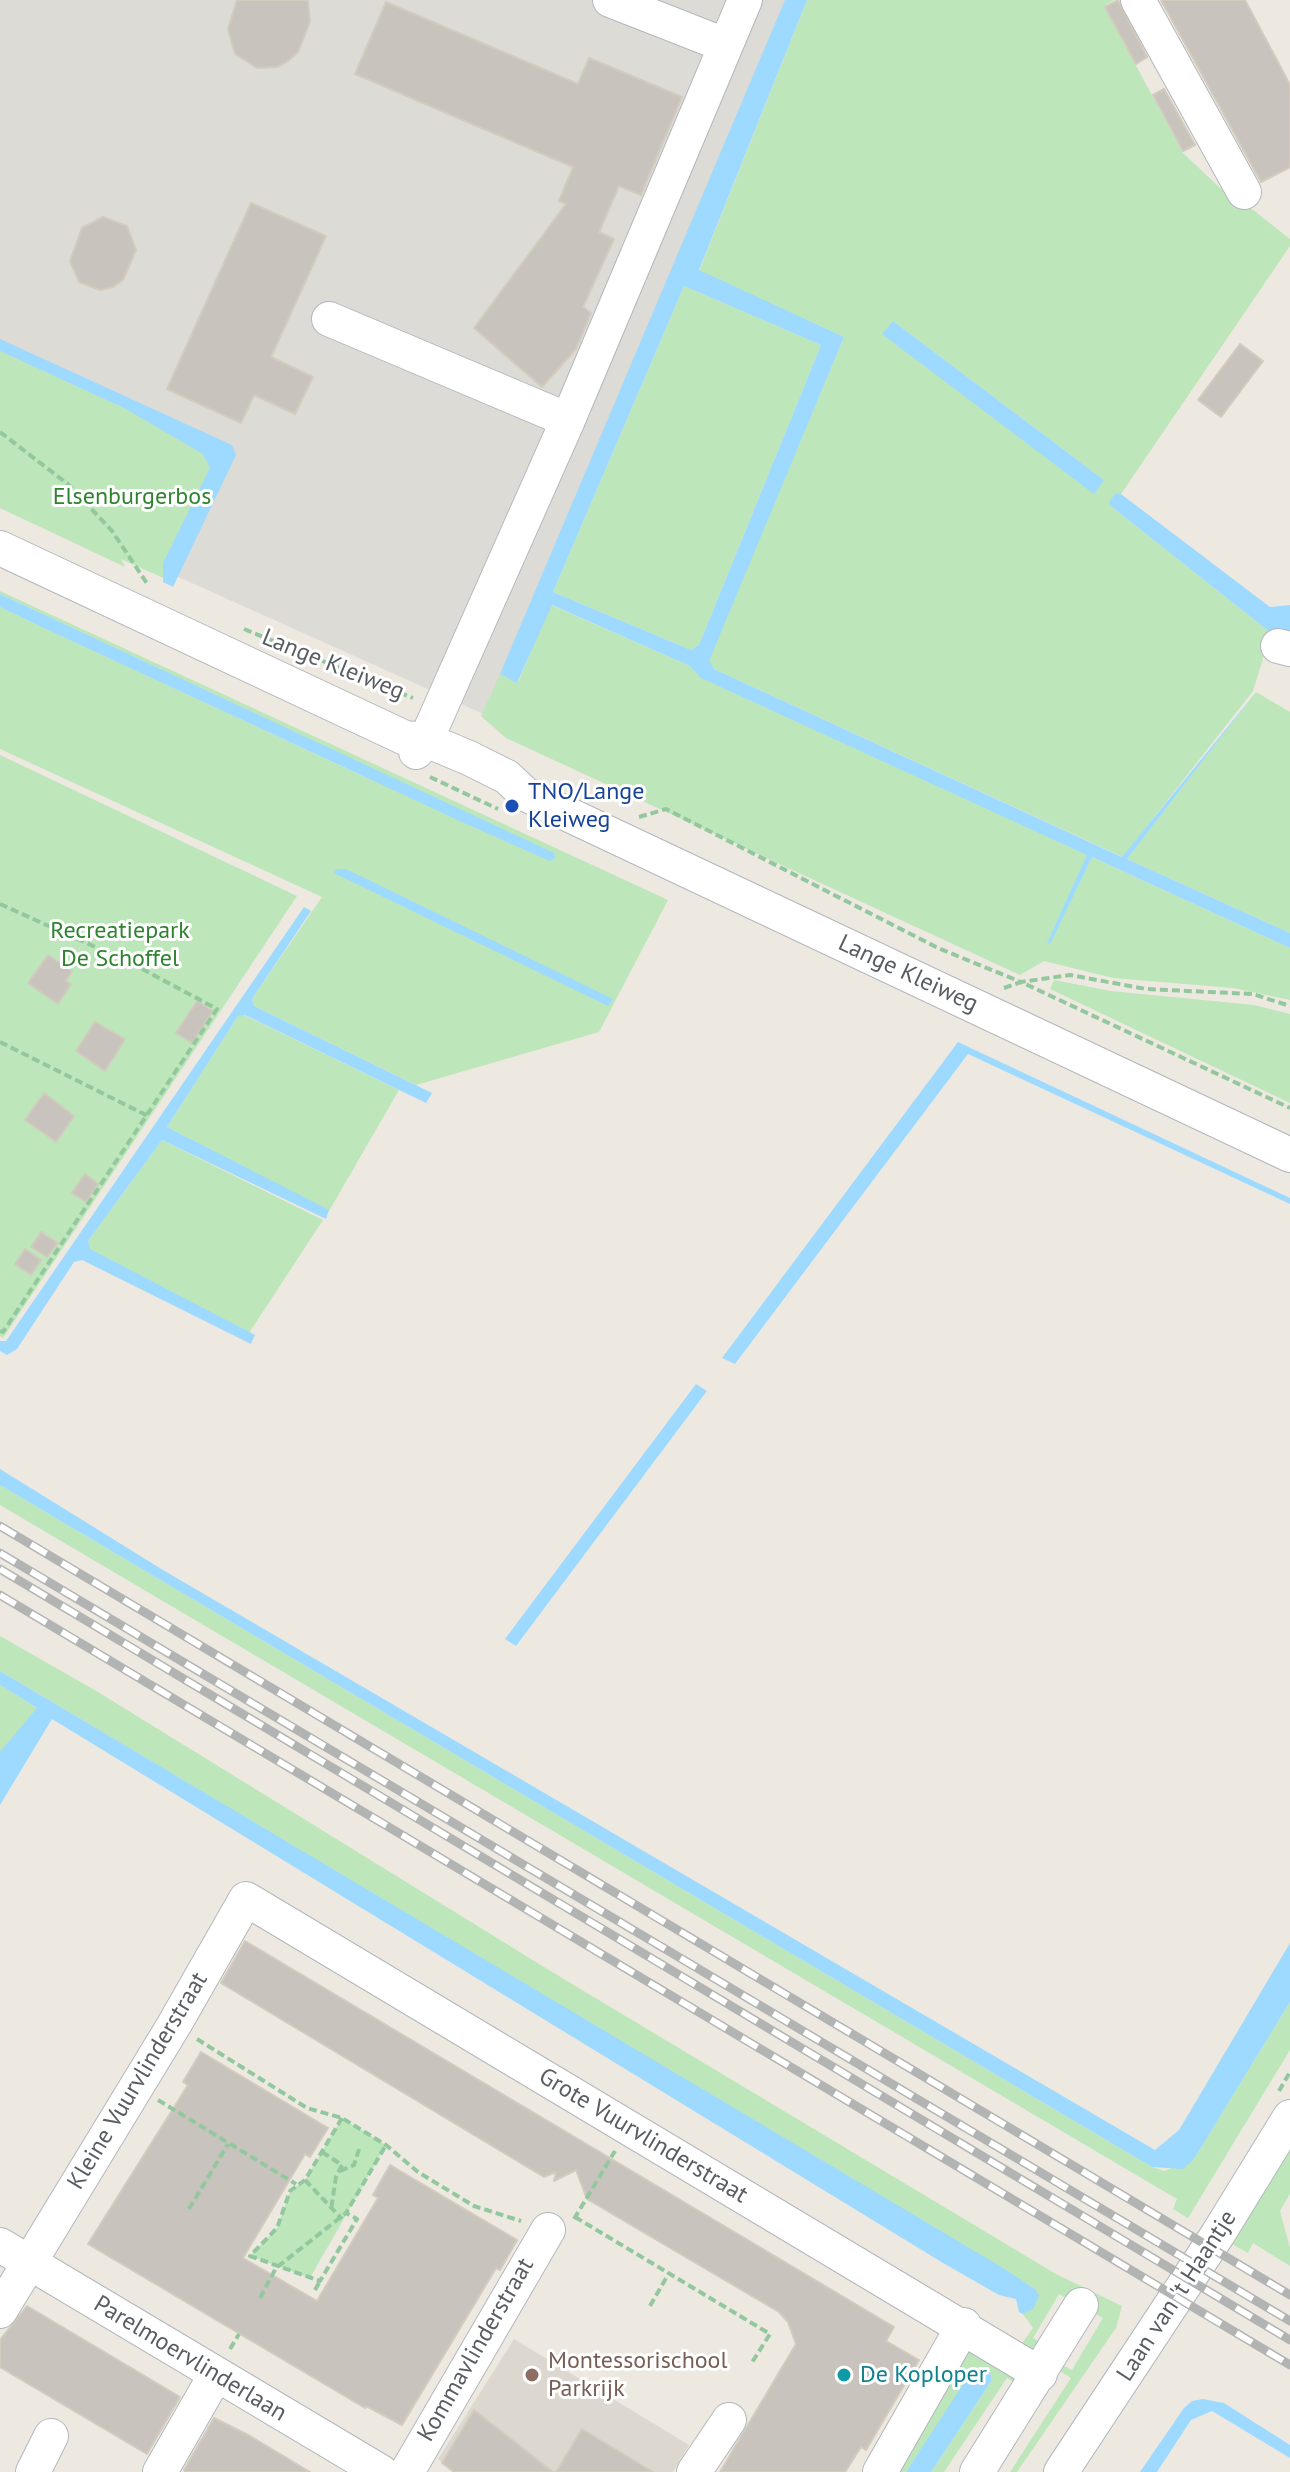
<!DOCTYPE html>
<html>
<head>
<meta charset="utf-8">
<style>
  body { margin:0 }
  canvas { display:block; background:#ede9e0 }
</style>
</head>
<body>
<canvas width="1290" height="2472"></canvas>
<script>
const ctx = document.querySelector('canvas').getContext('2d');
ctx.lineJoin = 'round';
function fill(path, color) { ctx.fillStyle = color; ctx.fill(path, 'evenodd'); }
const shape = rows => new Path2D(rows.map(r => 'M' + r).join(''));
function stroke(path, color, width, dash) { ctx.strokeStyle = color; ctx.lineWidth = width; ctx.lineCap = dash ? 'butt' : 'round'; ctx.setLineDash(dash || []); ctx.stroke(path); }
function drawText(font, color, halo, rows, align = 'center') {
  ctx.font = font + ' "PT Sans",sans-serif'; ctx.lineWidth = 6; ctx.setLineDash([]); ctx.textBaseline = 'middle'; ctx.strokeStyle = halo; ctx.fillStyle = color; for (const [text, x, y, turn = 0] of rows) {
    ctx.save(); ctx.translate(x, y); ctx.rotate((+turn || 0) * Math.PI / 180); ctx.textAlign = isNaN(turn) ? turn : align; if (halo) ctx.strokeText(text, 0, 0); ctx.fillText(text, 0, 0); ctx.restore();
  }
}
const industrial = shape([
  [0,0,793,0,490,717,174,575,0,362]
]);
const education = shape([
  [514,2339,689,2445,673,2472,454,2472,438,2459]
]);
const green = shape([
  [807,0,1114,0,1104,6,1183,153,1233,200,1238,198,1290,239,1290,246,1121,494,1115,494,1112,507,1271,633,1253,691,1123,857,714,669,708,661,844,337,699,271],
  [893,321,1104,480,1104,481,883,334],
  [684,286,821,345,699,645,691,650,553,592],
  [0,351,124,408,203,454,210,466,170,581,121,559,125,567,0,508],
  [0,591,668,900,599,1032,416,1085,254,1006,252,999,322,897,0,749,0,607,358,774,554,854,0,594],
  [551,605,690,666,702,678,1088,855,1047,943,1092,857,1290,948,1290,1000,1233,988,1113,978,1044,961,1020,975,506,738,481,716,500,674,518,682],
  [1256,692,1290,712,1290,933,1127,859],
  [0,755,297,896,3,1338,0,1336],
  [1054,980,1111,991,1254,1005,1290,1014,1290,1103,1050,989],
  [244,1015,399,1090,329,1211,167,1127,238,1016],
  [162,1140,323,1220,249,1333,89,1249,88,1241],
  [0,1485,1152,2167,1164,2171,1194,2159,1290,2002,1290,2050,1188,2218,1173,2209,1177,2199,0,1505],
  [0,1636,98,1692,557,1975,1056,2274,1122,2306,1116,2328,1017,2472,1010,2472,1071,2378,1058,2370,1058,2363,1072,2370,1103,2318,1059,2294,1033,2338,1046,2346,1039,2357,1021,2345,1033,2328,1023,2314,1035,2289,0,1671],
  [0,1685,43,1712,0,1784],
  [342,2118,386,2145,310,2278,250,2256,277,2228,290,2191,305,2180],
  [1290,2146,1290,2194,1280,2211,1290,2248,1290,2266,1253,2243,1248,2253,1230,2243],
  [967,2337,1013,2364,1020,2386,1007,2378,944,2472,931,2472,992,2380,990,2372,982,2368,974,2371,906,2472,888,2472]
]);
const water = shape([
  [785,0,807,0,699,270,844,337,709,661,714,669,1122,857,1256,692,1127,859,1290,933,1290,948,1092,857,1050,944,1047,943,1087,855,701,678,690,666,552,605,517,683,500,674],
  [684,286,821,345,699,645,691,650,553,592],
  [893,321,1104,480,1094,494,882,334],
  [0,339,232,445,236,455,173,587,163,582,163,563,210,468,203,454,124,408,0,351],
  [1115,494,1121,494,1270,607,1290,605,1290,634,1271,633,1112,507,1109,502],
  [0,594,554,853,555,858,550,861,462,822,44,628,0,607],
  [336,869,346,869,613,999,608,1006,334,873],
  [304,907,311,911,252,999,254,1006,432,1093,426,1103,245,1015,238,1016,167,1127,329,1210,326,1219,162,1140,88,1241,90,1249,255,1335,251,1344,82,1260,74,1262,17,1349,7,1355,0,1351,0,1341,6,1341],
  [958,1042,1290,1198,1290,1204,968,1054,735,1364,722,1358],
  [696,1384,707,1391,516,1646,505,1639],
  [0,1469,163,1570,1155,2150,1179,2130,1290,1943,1290,2002,1194,2159,1183,2169,1152,2167,0,1485],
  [0,1671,1003,2268,1035,2289,1039,2296,1033,2309,1023,2314,1019,2312,1016,2299,999,2295,943,2263,52,1719,0,1805,0,1752,37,1708,0,1685],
  [982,2368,990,2372,992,2380,931,2472,906,2472,960,2389,974,2371],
  [1203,2399,1224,2403,1290,2445,1290,2458,1212,2411,1191,2420,1157,2472,1140,2472,1184,2408,1192,2401]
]);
const building = shape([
  [237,0,308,0,310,22,298,52,288,61,277,67,257,68,235,54,228,29,237,0],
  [1118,0,1147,57,1136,64,1105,7,1118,0],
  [1161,0,1245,0,1290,85,1290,167,1261,182,1161,0],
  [386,2,578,84,589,58,682,97,641,195,619,186,599,232,614,239,583,307,591,313,576,349,542,387,474,328,566,204,559,201,573,167,355,74,386,2],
  [1164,89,1195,145,1183,151,1153,95,1164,89],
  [251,203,326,236,271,357,313,377,295,414,254,395,241,423,167,389,251,203],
  [103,217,127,226,136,250,123,280,113,287,100,290,79,282,70,261,82,228,103,217],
  [1240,344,1263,361,1221,417,1198,400,1240,344],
  [48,955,72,971,66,981,71,984,58,1004,28,983,48,955],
  [197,1001,213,1011,192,1043,176,1033,197,1001],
  [95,1022,125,1039,105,1071,76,1051,95,1022],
  [44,1093,74,1116,56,1142,25,1120,44,1093],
  [85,1174,98,1184,86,1202,72,1193,85,1174],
  [41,1232,58,1243,47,1257,31,1247,41,1232],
  [25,1249,41,1260,31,1275,15,1264,25,1249],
  [245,1941,894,2327,886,2341,919,2360,866,2450,861,2447,845,2472,720,2472,796,2344,788,2322,779,2312,587,2199,576,2170,554,2181,556,2172,544,2177,221,1983,245,1941],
  [201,2052,328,2128,310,2157,305,2154,243,2258,317,2301,378,2198,373,2195,390,2165,517,2240,500,2270,496,2268,402,2425,366,2406,365,2408,88,2244,188,2085,183,2082,201,2052],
  [27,2306,180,2397,147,2454,0,2367,0,2340,27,2306],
  [474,2410,553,2472,454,2472,442,2463,474,2410],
  [214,2418,250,2436,310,2472,186,2472,184,2470,214,2418],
  [582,2429,653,2472,556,2472,582,2429]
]);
const path = shape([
  [0,432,69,485,112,531,148,585],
  [244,629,413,698],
  [430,777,498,809],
  [639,817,666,809,938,948,1021,982,1070,975,1146,989,1253,994,1290,1006],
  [0,904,131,963,217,1009,3,1332,0,1331],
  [1004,988,1021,982,1290,1108],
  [0,1042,148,1116],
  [197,2039,307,2108,342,2118,386,2145,418,2172,474,2206,521,2221],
  [1279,2091,1290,2072],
  [158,2100,296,2184],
  [342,2118,305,2180,290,2191,277,2228,250,2256,320,2281,357,2219,346,2213,386,2145],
  [322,2152,342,2165,336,2177,331,2210],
  [340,2171,354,2165,359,2149],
  [305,2180,342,2219],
  [189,2209,228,2144],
  [575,2217,770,2334,751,2364],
  [574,2219,615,2151],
  [315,2290,320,2281],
  [260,2298,276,2268,346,2213],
  [650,2306,669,2273],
  [230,2349,239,2334]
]);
const minor = shape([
  [610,0,725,45],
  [1138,0,1244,192],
  [329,319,568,420,745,0],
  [0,548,405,738,426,740,469,758,507,777,525,794,1290,1155],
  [1278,646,1290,649],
  [416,752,426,740,568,420],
  [0,2245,381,2472],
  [0,2311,174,2025,246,1899,1040,2374],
  [33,2472,51,2436],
  [160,2472,215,2376],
  [407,2472,548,2230],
  [694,2472,729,2420],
  [880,2472,964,2325],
  [977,2472,1081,2305],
  [1061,2472,1218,2234,1290,2117]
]);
const rail = shape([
  [0,1526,1290,2295],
  [0,1553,1290,2321],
  [0,1569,1290,2340],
  [0,1595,1290,2365]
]);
const markers = [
  [512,806,8,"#1a4fb4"],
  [532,2375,8,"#8d6e63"],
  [844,2375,8,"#0f9aa8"]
];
const parkNames = [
  ["Elsenburgerbos",132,497],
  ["Recreatiepark",120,931],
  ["De Schoffel",120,959]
];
const streetNames = [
  ["Lange Kleiweg",333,665,22],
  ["Lange Kleiweg",908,974,25],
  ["Kleine Vuurvlinderstraat",138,2081,-59],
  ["Grote Vuurvlinderstraat",643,2136,31],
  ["Laan van 't Haantje",1177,2296,-57],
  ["Kommavlinderstraat",476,2350,-60],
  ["Parelmoervlinderlaan",190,2359,31]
];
const transitNames = [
  ["TNO/Lange",528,792],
  ["Kleiweg",528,820]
];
const educationNames = [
  ["Montessorischool",548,2361],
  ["Parkrijk",548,2389]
];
const cultureNames = [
  ["De Koploper",860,2375]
];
fill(industrial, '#dddbd5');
fill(education, '#ddd8cf');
fill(green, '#bde6ba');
fill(water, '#9edaff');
fill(building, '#c8c4bd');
stroke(building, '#d2cbbe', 2);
stroke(minor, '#b3b7bc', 36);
stroke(path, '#93c89f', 4, [8, 4]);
stroke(minor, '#fff', 34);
stroke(rail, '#b2b3b3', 9);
stroke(rail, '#fff', 6, [18]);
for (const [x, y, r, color] of markers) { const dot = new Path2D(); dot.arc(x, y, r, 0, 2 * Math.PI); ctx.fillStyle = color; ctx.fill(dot); stroke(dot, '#fff', 3); }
drawText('24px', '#2f832f', '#fff', parkNames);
drawText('24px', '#595d62', '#fff', streetNames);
drawText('24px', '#164399', '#fff', transitNames, 'left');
drawText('24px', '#785e54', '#fff', educationNames, 'left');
drawText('24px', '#0d838f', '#fff', cultureNames, 'left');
</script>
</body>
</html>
